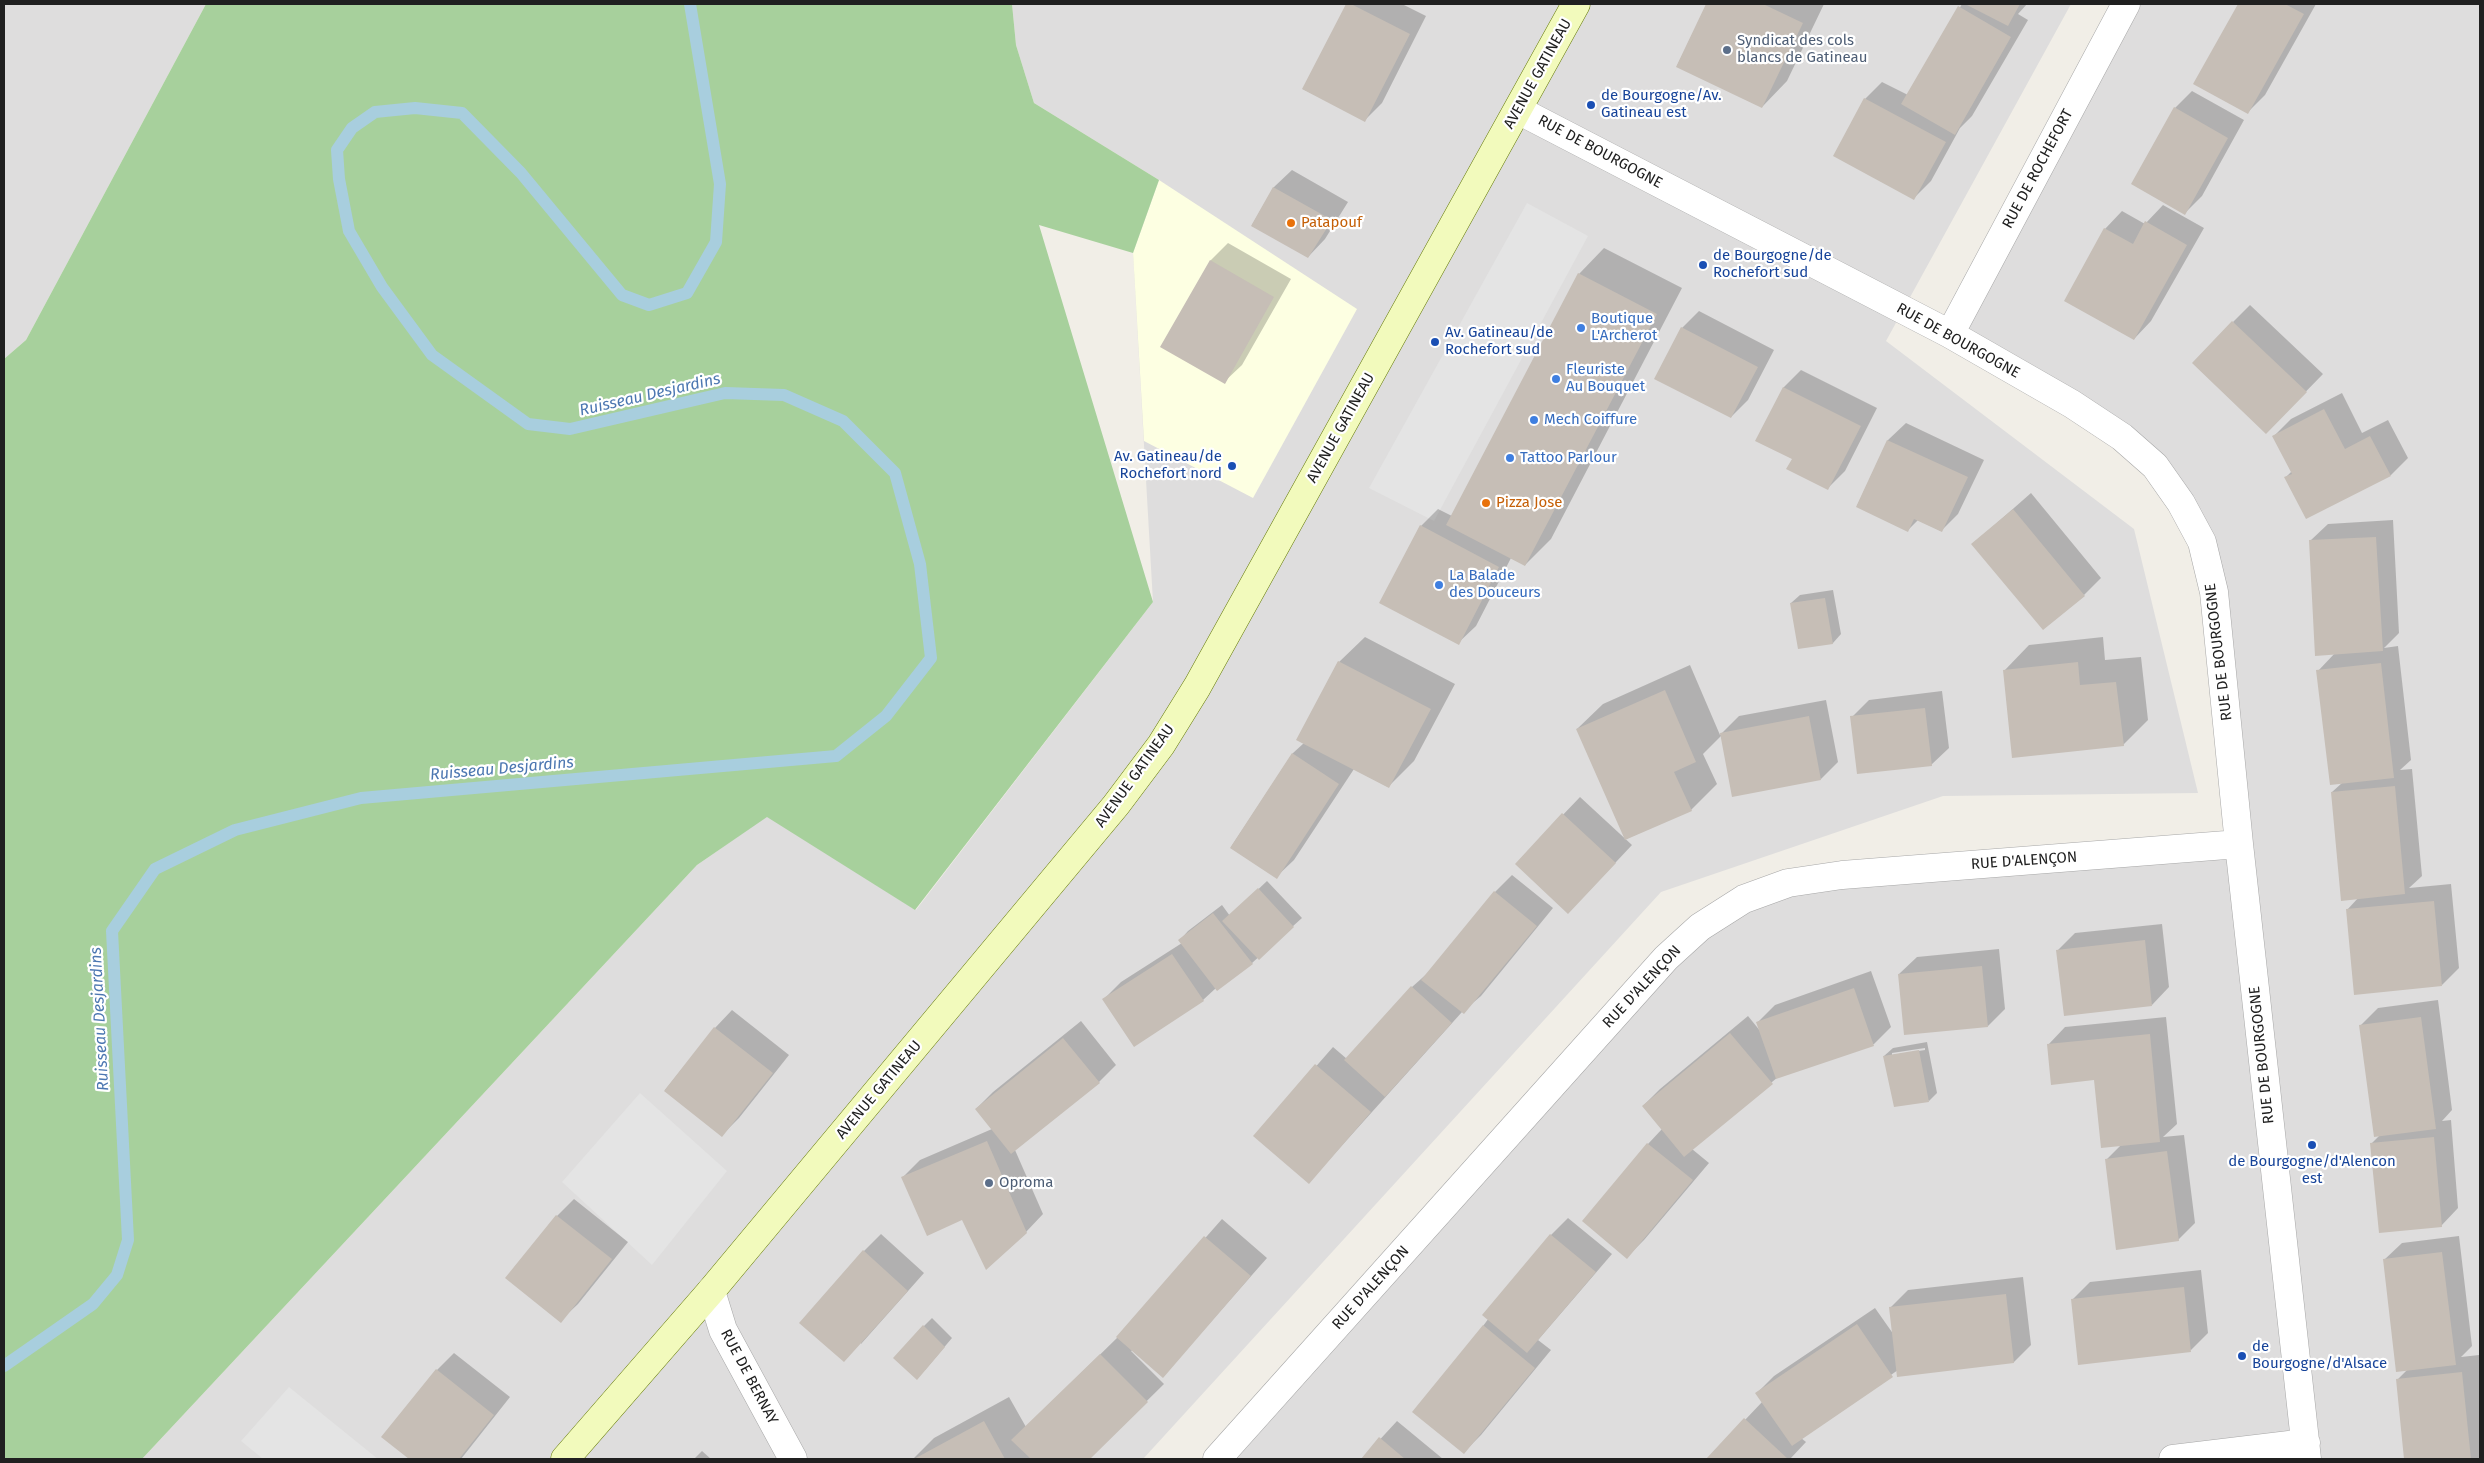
<!DOCTYPE html>
<html>
<head>
<meta charset="utf-8">
<style>
  body { margin:0 }
  #map { position:relative; width:2484px; height:1463px; overflow:hidden; background:#f1eee7; font-family:"Fira Sans",sans-serif }
  canvas { display:block }
  .frame { position:absolute; inset:0; border:5px solid #202020; pointer-events:none }
</style>
</head>
<body>
<div id="map">
<canvas width="2484" height="1463"></canvas>
<div class="frame"></div>
</div>
<script>
const ctx = document.querySelector('canvas').getContext('2d');
ctx.lineJoin = 'round';
function fill(path, color) { ctx.fillStyle = color; ctx.fill(path, 'evenodd'); }
const shape = rows => new Path2D(rows.map(r => 'M' + r).join(''));
function stroke(path, color, width, dash) { ctx.strokeStyle = color; ctx.lineWidth = width; ctx.lineCap = dash ? 'butt' : 'round'; ctx.setLineDash(dash || []); ctx.stroke(path); }
function drawText(font, color, halo, rows, align = 'center') {
  ctx.font = font + ' "Fira Sans",sans-serif'; ctx.lineWidth = 4.5; ctx.setLineDash([]); ctx.textBaseline = 'middle'; ctx.strokeStyle = halo; ctx.fillStyle = color; for (const [text, x, y, turn = 0] of rows) {
    ctx.save(); ctx.translate(x, y); ctx.rotate((+turn || 0) * Math.PI / 180); ctx.textAlign = isNaN(turn) ? turn : align; if (halo) ctx.strokeText(text, 0, 0); ctx.fillText(text, 0, 0); ctx.restore();
  }
}
const residential = shape([
  [4,4,206,4,26,340,4,359],
  [1012,4,2071,4,1886,341,2134,529,2198,793,1943,796,1661,892,1143,1459,142,1459,697,865,767,816,916,910,1153,602,1133,253,1159,180,1034,103,1016,45],
  [2126,4,2480,4,2480,1459,1217,1459,1666,958,1744,899,2239,844,2214,592,2155,466,1950,334]
]);
const education = shape([
  [1159,180,1357,309,1253,498,1144,441,1133,253]
]);
const forest = shape([
  [206,4,1012,4,1016,45,1034,103,1159,180,1133,253,1039,225,1153,602,915,910,767,817,697,865,142,1459,4,1459,4,359,26,340]
]);
const parking = shape([
  [1527,203,1588,236,1434,521,1369,488],
  [640,1093,727,1171,652,1265,562,1182],
  [289,1387,378,1459,263,1459,241,1441]
]);
const shadow = shape([
  [1347,4,1402,4,1426,16,1382,103,1365,120,1303,89],
  [1707,4,1824,4,1787,81,1762,107,1677,66],
  [1962,4,2027,4,2018,14,2028,20,1972,116,1960,128,1931,181,1914,198,1865,99,1882,82,1908,95],
  [2239,4,2316,4,2265,95,2248,112,2195,84],
  [2192,91,2244,120,2202,196,2185,213,2175,108],
  [1292,170,1348,202,1325,239,1308,257,1252,225,1274,187],
  [2163,205,2204,228,2151,321,2134,339,2066,301,2105,229,2122,211,2145,224],
  [1228,243,1291,279,1242,365,1224,382,1162,346,1211,260],
  [1604,248,1682,288,1551,539,1525,565,1511,558,1476,626,1458,643,1421,526,1438,509,1452,516,1579,274],
  [2250,305,2323,374,2283,415,2233,322],
  [1699,311,1774,350,1748,400,1731,417,1682,328],
  [1801,370,1877,408,1845,471,1828,488,1793,459,1757,440,1784,387],
  [2342,393,2362,433,2388,420,2408,458,2391,475,2286,477,2292,471,2274,436,2291,419],
  [1906,423,1984,460,1958,514,1941,531,1918,520,1908,530,1857,506,1888,440],
  [2031,493,2101,578,2084,595,1973,544],
  [2393,520,2399,633,2384,648,2398,646,2411,760,2400,770,2412,769,2422,876,2409,888,2451,884,2459,968,2442,985,2347,910,2359,897,2332,792,2342,783,2318,671,2335,653,2310,541,2328,524],
  [1833,590,1841,634,1833,643,1799,648,1791,603,1800,595],
  [1365,637,1455,684,1414,761,1388,787,1354,769,1294,860,1276,877,1231,847,1293,753,1304,743,1339,662],
  [2103,637,2105,660,2141,657,2148,720,2123,745,2004,671,2029,645],
  [1690,665,1720,735,1739,716,1826,700,1838,762,1821,779,1722,735,1703,754,1717,784,1691,810,1626,839,1577,729,1603,704],
  [1942,691,1949,748,1931,765,1852,717,1869,700],
  [1580,797,1632,845,1585,895,1516,864],
  [1512,875,1553,908,1481,996,1462,1012,1309,1182,1255,1136,1333,1047,1347,1059,1412,987,1430,971,1495,892],
  [1267,881,1302,918,1252,963,1216,988,1203,1000,1104,999,1121,982,1182,943,1180,940,1188,931,1222,905,1230,916],
  [2162,924,2169,987,2152,1005,2058,950,2075,933],
  [1999,949,2005,1009,1988,1026,1899,974,1917,957],
  [1871,971,1891,1027,1874,1044,1778,1077,1692,1149,1709,1163,1644,1240,1627,1257,1648,1144,1662,1129,1643,1106,1660,1089,1748,1016,1761,1032,1758,1022,1775,1005],
  [2438,1000,2452,1110,2442,1121,2451,1120,2458,1208,2441,1226,2372,1143,2380,1135,2360,1026,2378,1008],
  [732,1010,789,1055,739,1118,722,1135,665,1090,715,1028],
  [2166,1017,2177,1124,2163,1137,2184,1135,2195,1223,2178,1240,2106,1160,2121,1145,2095,1079,2048,1045,2065,1027],
  [1081,1021,1116,1065,1099,1082,1015,1150,1043,1214,1026,1232,963,1219,903,1177,920,1160,992,1129,976,1109,993,1092],
  [1927,1042,1937,1093,1929,1101,1884,1056,1893,1048],
  [1925,1048,1925,1050,1892,1055,1892,1053],
  [574,1199,628,1242,578,1304,560,1321,557,1216],
  [1568,1218,1612,1254,1538,1340,1551,1350,1481,1435,1464,1452,1483,1326,1551,1235],
  [1222,1219,1267,1258,1163,1376,1133,1350,1131,1351,1164,1384,1088,1459,913,1459,934,1438,1009,1397,1026,1427,1118,1337],
  [881,1234,924,1273,861,1344,864,1251],
  [2459,1236,2472,1346,2461,1357,2479,1355,2480,1459,2406,1459,2397,1380,2408,1369,2384,1260,2402,1243],
  [2201,1270,2208,1333,2191,1350,2072,1300,2090,1282],
  [2023,1277,2031,1345,2014,1362,1898,1370,1801,1438,1806,1442,1790,1459,1708,1459,1763,1401,1757,1393,1774,1376,1875,1308,1894,1335,1890,1308,1908,1290],
  [932,1318,952,1338,925,1370,924,1326],
  [454,1353,510,1397,461,1459,411,1459,383,1437,437,1370],
  [1397,1421,1443,1459,1362,1459],
  [702,1451,711,1459,694,1459]
]);
const stream = shape([
  [4,1366,93,1304,117,1275,128,1240,112,931,155,869,235,830,361,798,836,756,886,716,931,658,920,564,895,473,843,421,784,395,725,393,570,429,528,424,432,355,382,287,349,231,339,179,337,150,352,128,375,112,415,108,462,113,521,173,622,295,649,305,687,293,716,242,720,184,690,4]
]);
const building = shape([
  [1346,4,1351,4,1410,34,1365,122,1302,89],
  [1706,4,1763,4,1803,23,1762,108,1676,67],
  [1965,4,2020,4,2008,26],
  [2238,4,2285,4,2304,14,2248,114,2193,84],
  [1958,6,2011,37,1955,135,1901,104],
  [1864,98,1946,142,1914,200,1833,156],
  [2174,107,2228,138,2185,215,2131,184],
  [1273,187,1332,220,1308,258,1251,226],
  [2145,221,2187,245,2134,340,2064,301,2104,228,2133,244],
  [1210,260,1274,297,1225,384,1160,347],
  [1578,273,1657,314,1525,566,1446,525],
  [2232,321,2307,392,2266,434,2192,363],
  [1681,327,1758,367,1731,418,1654,379],
  [1783,387,1861,426,1828,490,1786,469,1792,459,1755,441],
  [2324,409,2345,449,2370,436,2391,476,2306,519,2284,477,2292,474,2272,436],
  [1887,440,1968,477,1942,532,1914,519,1908,532,1856,507],
  [2013,509,2085,596,2043,630,1971,544],
  [1420,525,1499,567,1459,645,1379,603],
  [2376,537,2383,651,2315,656,2309,540],
  [1825,598,1833,644,1798,649,1790,603],
  [1338,661,1431,709,1389,788,1296,740],
  [2078,662,2080,685,2116,682,2124,746,2012,758,2003,670],
  [2381,663,2394,778,2330,785,2316,670],
  [1665,690,1696,762,1674,772,1692,811,1625,840,1576,729],
  [1925,708,1932,766,1857,774,1850,716],
  [1809,716,1821,780,1732,797,1720,733],
  [1292,753,1339,784,1277,879,1230,848],
  [2395,786,2405,894,2341,901,2331,792],
  [1562,813,1616,863,1568,914,1515,864],
  [1258,888,1294,927,1259,960,1222,921],
  [1494,891,1537,926,1464,1014,1421,980],
  [2434,901,2442,986,2354,995,2346,909],
  [1213,913,1253,964,1217,991,1178,940],
  [2145,940,2152,1006,2064,1016,2056,950],
  [1172,954,1204,1001,1134,1047,1102,999],
  [1982,966,1988,1027,1904,1035,1898,974],
  [1411,986,1452,1023,1385,1097,1344,1060],
  [1854,988,1874,1046,1776,1079,1756,1022],
  [2421,1017,2436,1129,2374,1137,2359,1025],
  [714,1027,773,1073,722,1137,664,1091],
  [1730,1033,1773,1084,1684,1157,1642,1106],
  [2150,1034,2160,1142,2101,1148,2094,1080,2051,1085,2047,1044],
  [1063,1038,1100,1083,1011,1154,975,1109],
  [1919,1050,1929,1102,1894,1107,1883,1056],
  [1315,1064,1371,1112,1309,1184,1253,1136],
  [2434,1137,2442,1227,2379,1233,2370,1143],
  [987,1141,1027,1233,986,1270,962,1220,927,1236,901,1177],
  [1647,1143,1693,1180,1627,1259,1582,1221],
  [2167,1151,2179,1241,2116,1250,2105,1159],
  [556,1215,612,1259,561,1323,505,1278],
  [1550,1234,1596,1272,1527,1353,1482,1315],
  [1204,1236,1251,1276,1163,1378,1116,1337],
  [863,1250,908,1291,844,1362,799,1323],
  [2442,1252,2456,1365,2396,1372,2383,1259],
  [2184,1287,2191,1352,2078,1365,2071,1299],
  [2006,1294,2014,1363,1897,1377,1889,1307],
  [1857,1324,1893,1377,1792,1446,1755,1393],
  [923,1325,945,1347,917,1380,893,1358],
  [1483,1325,1535,1368,1464,1454,1412,1412],
  [1100,1354,1148,1402,1090,1459,1031,1459,1011,1440],
  [436,1369,494,1415,459,1459,409,1459,381,1437],
  [2462,1372,2471,1459,2404,1459,2396,1379],
  [1744,1418,1788,1459,1706,1459],
  [984,1421,1005,1459,914,1459],
  [1379,1437,1405,1459,1361,1459]
]);
const street = shape([
  [1518,110,1950,334,2072,404,2122,437,2155,466,2181,503,2202,542,2214,592,2239,844,2307,1459],
  [1950,334,2126,4],
  [711,1291,723,1330,793,1459],
  [1217,1459,1666,958,1700,927,1744,899,1788,883,1842,875,2239,844],
  [2173,1459,2306,1443]
]);
const secondary = shape([
  [565,1459,711,1291,1116,805,1161,745,1197,687,1576,4]
]);
const markers = [
  [1727,50,5,"#5c6f8a"],
  [1591,105,5,"#1a4fb4"],
  [1291,223,5,"#e8710a"],
  [1703,265,5,"#1a4fb4"],
  [1581,328,5,"#3f7fe0"],
  [1435,342,5,"#1a4fb4"],
  [1556,379,5,"#3f7fe0"],
  [1534,420,5,"#3f7fe0"],
  [1510,458,5,"#3f7fe0"],
  [1232,466,5,"#1a4fb4"],
  [1486,503,5,"#e8710a"],
  [1439,585,5,"#3f7fe0"],
  [2312,1145,5,"#1a4fb4"],
  [989,1183,5,"#5c6f8a"],
  [2242,1356,5,"#1a4fb4"]
];
const serviceNames = [
  ["Syndicat des cols",1737,41],
  ["blancs de Gatineau",1737,58],
  ["Oproma",999,1183]
];
const streetNames = [
  ["AVENUE GATINEAU",1538,74,-61],
  ["RUE DE BOURGOGNE",1600,152,28],
  ["RUE DE ROCHEFORT",2038,169,-62],
  ["RUE DE BOURGOGNE",1958,341,29],
  ["AVENUE GATINEAU",1341,428,-61],
  ["RUE DE BOURGOGNE",2219,652,-97],
  ["AVENUE GATINEAU",1135,776,-54],
  ["RUE D'ALENÇON",2024,861,-4],
  ["RUE D'ALENÇON",1642,987,-47],
  ["RUE DE BOURGOGNE",2262,1055,-96],
  ["AVENUE GATINEAU",879,1090,-50],
  ["RUE D'ALENÇON",1371,1288,-48],
  ["RUE DE BERNAY",749,1377,62]
];
const transitNames = [
  ["de Bourgogne/Av.",1601,96],
  ["Gatineau est",1601,113],
  ["de Bourgogne/de",1713,256],
  ["Rochefort sud",1713,273],
  ["Av. Gatineau/de",1445,333],
  ["Rochefort sud",1445,350],
  ["Av. Gatineau/de",1222,457,"right"],
  ["Rochefort nord",1222,474,"right"],
  ["de Bourgogne/d'Alencon",2312,1162,"center"],
  ["est",2312,1179,"center"],
  ["de",2252,1347],
  ["Bourgogne/d'Alsace",2252,1364]
];
const foodNames = [
  ["Patapouf",1301,223],
  ["Pizza Jose",1496,503]
];
const shopNames = [
  ["Boutique",1591,319],
  ["L'Archerot",1591,336],
  ["Fleuriste",1566,370],
  ["Au Bouquet",1566,387],
  ["Mech Coiffure",1544,420],
  ["Tattoo Parlour",1520,458],
  ["La Balade",1449,576],
  ["des Douceurs",1449,593]
];
const waterNames = [
  ["Ruisseau Desjardins",650,395,-13],
  ["Ruisseau Desjardins",502,769,-5],
  ["Ruisseau Desjardins",100,1019,-93]
];
fill(residential, '#dedddd');
fill(education, '#fdffe2');
fill(forest, '#a7d09c');
fill(parking, '#e4e4e4');
fill(shadow, '#0003');
stroke(stream, '#a8cede', 12);
fill(building, '#c6beb6');
stroke(street, '#a7a7a7', 29);
stroke(secondary, '#647a05', 29);
stroke(street, '#fff', 28);
stroke(secondary, '#f2fabc', 28);
for (const [x, y, r, color] of markers) { const dot = new Path2D(); dot.arc(x, y, r, 0, 2 * Math.PI); ctx.fillStyle = color; ctx.fill(dot); stroke(dot, '#fff', 2); }
drawText('15px', '#4e5e75', '#fff', serviceNames, 'left');
drawText('15px', '#202020', '#fff', streetNames);
drawText('15px', '#164399', '#fff', transitNames, 'left');
drawText('15px', '#c56008', '#fff', foodNames, 'left');
drawText('15px', '#366cbe', '#fff', shopNames, 'left');
drawText('italic 16px', '#4c77b1', '#fff', waterNames);
</script>
</body>
</html>
